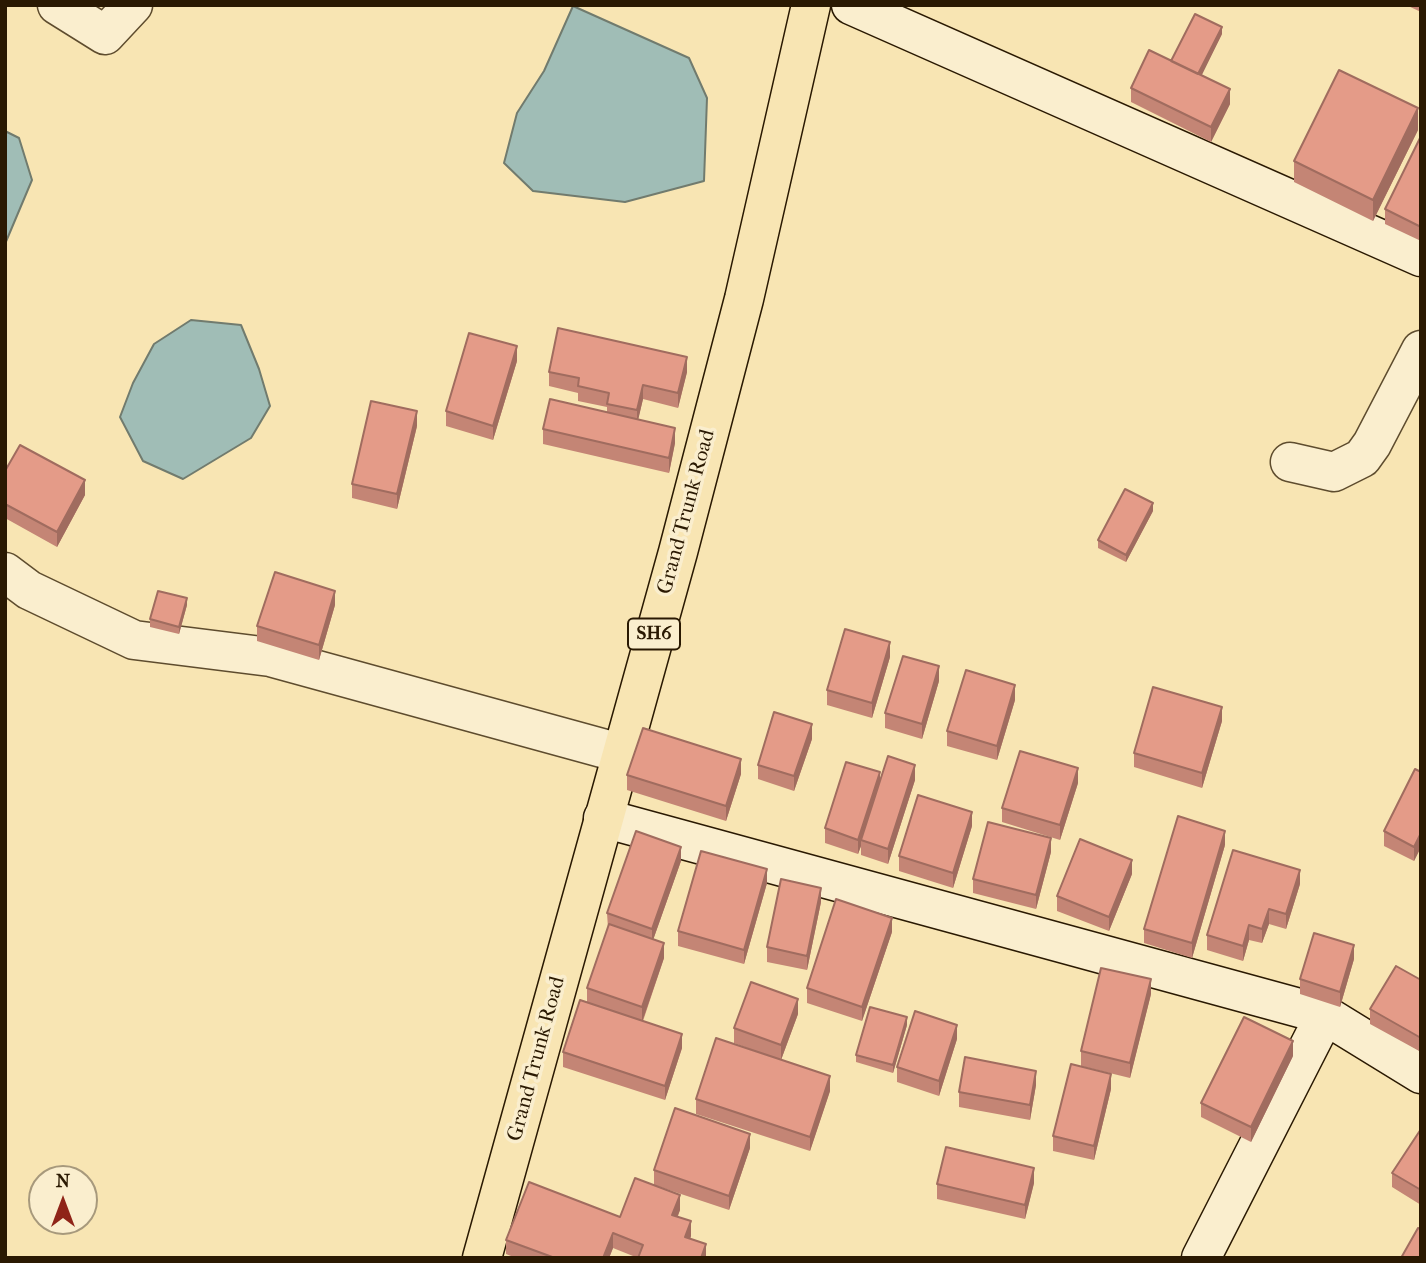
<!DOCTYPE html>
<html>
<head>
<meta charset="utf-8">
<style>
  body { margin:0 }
  #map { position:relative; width:1426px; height:1263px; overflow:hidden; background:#f8e5b3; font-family:"IM FELL French Canon",serif }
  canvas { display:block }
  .frame { position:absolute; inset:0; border:7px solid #2a1902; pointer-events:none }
  .north { position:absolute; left:28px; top:1165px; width:70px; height:70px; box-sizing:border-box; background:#faeece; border:2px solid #a7997c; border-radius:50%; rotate:0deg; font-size:19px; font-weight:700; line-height:28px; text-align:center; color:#2a1902 }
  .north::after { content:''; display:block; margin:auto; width:24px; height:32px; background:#8f2418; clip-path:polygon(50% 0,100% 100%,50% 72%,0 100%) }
</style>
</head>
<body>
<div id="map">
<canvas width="1426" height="1263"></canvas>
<div class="frame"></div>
<div class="north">N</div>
</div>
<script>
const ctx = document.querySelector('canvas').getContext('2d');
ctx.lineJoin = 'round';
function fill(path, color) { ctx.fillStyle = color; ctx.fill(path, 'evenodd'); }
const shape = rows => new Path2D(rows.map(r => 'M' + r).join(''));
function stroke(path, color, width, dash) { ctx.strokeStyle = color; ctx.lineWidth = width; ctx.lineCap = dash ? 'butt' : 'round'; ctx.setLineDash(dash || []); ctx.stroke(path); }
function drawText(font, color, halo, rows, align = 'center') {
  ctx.font = font + ' "IM FELL French Canon",serif'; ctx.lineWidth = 7; ctx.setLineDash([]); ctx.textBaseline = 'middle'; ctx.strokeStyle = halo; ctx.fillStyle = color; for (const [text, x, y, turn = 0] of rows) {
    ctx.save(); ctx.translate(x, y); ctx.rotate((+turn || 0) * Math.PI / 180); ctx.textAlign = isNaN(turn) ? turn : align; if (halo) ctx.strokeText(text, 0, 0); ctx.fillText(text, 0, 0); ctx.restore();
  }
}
const water = shape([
  [573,6,689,58,707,98,704,181,625,202,533,191,504,163,517,113,544,71,573,6],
  [5,131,19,138,32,180,5,244,5,131],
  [191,320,241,325,259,369,270,406,251,438,183,479,143,461,120,417,133,383,154,344,191,320]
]);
const street = shape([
  [57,5,105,35,133,5],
  [1290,462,1334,472,1362,458,1372,444,1421,350],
  [5,572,29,590,134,640,270,657,620,753]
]);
const secondary = shape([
  [851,5,1421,257],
  [603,818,1325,1015,1421,1074],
  [1201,1258,1325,1015]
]);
const primary = shape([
  [482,1258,678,552,744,299,811,5]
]);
const wall = shape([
  [1406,5,1421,5,1421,12],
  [1222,34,1201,75,1230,104,1211,142,1131,102,1131,88,1171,61],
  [1418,130,1373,221,1294,182,1294,161],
  [1421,136,1421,241,1385,224,1385,209],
  [517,361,493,440,446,426,446,411],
  [549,372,687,372,678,408,643,399,638,419,675,443,669,473,543,444,543,429,607,412,607,407,578,401,578,393,549,386],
  [417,426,397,509,352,498,352,484],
  [5,471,85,495,57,547,5,518],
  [1153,511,1126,562,1098,548,1098,540],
  [187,605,179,634,150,627,150,619],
  [335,605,319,660,257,641,257,626],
  [890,657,872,718,827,705,827,690],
  [939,681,922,739,885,728,885,713],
  [1015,700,997,760,947,746,947,731],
  [1222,721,1202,788,1134,767,1134,753],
  [812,739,794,791,758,779,758,765],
  [1421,772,1421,847,1414,861,1384,846,1384,831],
  [741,774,726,821,627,790,627,775],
  [880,780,915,780,888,864,861,855,861,846,858,854,825,843,825,828],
  [1078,783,1060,840,1002,822,1002,808],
  [972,826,953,888,899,871,899,856],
  [1225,845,1192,958,1144,943,1144,929],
  [1051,852,1036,909,973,893,973,879],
  [681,861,653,940,664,958,643,1021,682,1048,665,1100,563,1067,563,1052,587,1003,587,988,608,928,607,913],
  [1132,874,1109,931,1057,911,1057,896],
  [767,883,744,964,678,946,678,931],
  [1300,884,1286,929,1269,924,1262,943,1249,940,1243,961,1207,950,1207,935],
  [821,902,807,970,767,962,767,947],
  [892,932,862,1021,807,1003,807,988],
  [1354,959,1340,1007,1300,994,1300,979],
  [1421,980,1421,1052,1370,1024,1370,1009],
  [1151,994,1130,1078,1081,1066,1081,1051],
  [798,1014,781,1060,830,1091,810,1151,696,1114,696,1099,761,1053,734,1043,734,1028],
  [907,1025,893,1073,856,1062,856,1055],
  [957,1039,939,1096,897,1082,897,1067],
  [1293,1056,1251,1142,1201,1117,1201,1103],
  [1036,1085,1030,1120,959,1107,959,1092],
  [1111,1089,1094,1160,1053,1151,1053,1136],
  [1421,1129,1421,1205,1392,1187,1392,1173],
  [750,1148,729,1210,654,1185,654,1170],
  [1034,1183,1025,1219,937,1199,937,1184],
  [680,1210,678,1216,691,1236,690,1239,706,1258,638,1258,613,1248,609,1258,516,1258,506,1254,506,1240,620,1217]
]);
const shadedWall = shape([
  [1222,27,1222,34,1198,83,1198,75],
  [1230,89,1230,104,1211,142,1211,127],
  [1418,108,1418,130,1373,221,1373,200],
  [517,346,517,361,493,440,493,426],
  [687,357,687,372,678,408,678,393],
  [643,385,643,399,637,425,637,410],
  [417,411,417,426,397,509,397,494],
  [675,428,675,443,669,473,669,458],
  [85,480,85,495,57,547,57,532],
  [1153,503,1153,511,1126,562,1126,555],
  [335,591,335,605,319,660,319,645],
  [187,598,187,605,179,634,179,627],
  [890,642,890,657,872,718,872,703],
  [939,666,939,681,922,739,922,724],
  [1015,685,1015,700,997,760,997,746],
  [1222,707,1222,721,1202,788,1202,773],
  [812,724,812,739,794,791,794,776],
  [741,759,741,774,726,821,726,806],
  [915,765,915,780,888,864,888,849],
  [1078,768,1078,783,1060,840,1060,825],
  [880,772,880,787,861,840,861,846,858,854,858,840],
  [972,812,972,826,953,888,953,873],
  [1225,831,1225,845,1192,958,1192,943],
  [1421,833,1421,847,1414,861,1414,847],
  [1051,838,1051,852,1036,909,1036,895],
  [681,847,681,861,652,943,652,929],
  [1132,860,1132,874,1109,931,1109,917],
  [767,869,767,883,744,964,744,950],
  [1300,870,1300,884,1286,929,1286,914],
  [821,888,821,902,807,970,807,956],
  [1269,909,1269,924,1262,943,1262,929],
  [892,918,892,932,862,1021,862,1007],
  [1249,925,1249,940,1243,961,1243,946],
  [664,943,664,958,642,1022,642,1007],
  [1354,945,1354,959,1340,1007,1340,992],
  [1151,979,1151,994,1130,1078,1130,1063],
  [798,999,798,1014,781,1060,781,1045],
  [907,1017,907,1025,893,1073,893,1065],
  [957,1025,957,1039,939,1096,939,1081],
  [682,1034,682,1048,665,1100,665,1086],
  [1293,1041,1293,1056,1251,1142,1251,1127],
  [1036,1071,1036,1085,1030,1120,1030,1105],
  [1111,1074,1111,1089,1094,1160,1094,1146],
  [830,1076,830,1091,810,1151,810,1137],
  [750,1134,750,1148,729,1210,729,1196],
  [1034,1168,1034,1183,1025,1219,1025,1205],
  [680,1195,680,1210,672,1229,672,1215],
  [691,1221,691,1236,685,1251,685,1237],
  [613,1233,613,1248,609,1258,603,1258],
  [706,1244,706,1258,701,1258]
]);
const building = shape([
  [1195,14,1222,27,1198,74,1171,61,1195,14],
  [1149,50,1230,89,1211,127,1131,88,1149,50],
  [1339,70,1418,108,1373,200,1294,161,1339,70],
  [1421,136,1421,227,1385,209,1421,136],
  [558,328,687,357,678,393,643,385,637,410,607,404,609,393,578,386,579,378,549,372,558,328],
  [469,333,517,346,493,426,446,411,469,333],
  [550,399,675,428,669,458,543,429,550,399],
  [371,401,417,411,397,494,352,484,371,401],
  [20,445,85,480,57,532,5,504,5,471,20,445],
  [1125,489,1153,503,1126,555,1098,540,1125,489],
  [275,572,335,591,319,645,257,626,275,572],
  [158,591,187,598,179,627,150,619,158,591],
  [845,629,890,642,872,703,827,690,845,629],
  [903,656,939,666,922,724,885,713,903,656],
  [966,670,1015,685,997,746,947,731,966,670],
  [1153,687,1222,707,1202,773,1134,753,1153,687],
  [774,712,812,724,794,776,758,765,774,712],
  [643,728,741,759,726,806,627,775,643,728],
  [1020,751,1078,768,1060,825,1002,808,1020,751],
  [888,756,915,765,888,849,861,840,888,756],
  [846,762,880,772,858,840,825,828,846,762],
  [1415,769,1421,772,1421,833,1414,847,1384,831,1415,769],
  [918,795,972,812,953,873,899,856,918,795],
  [1178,816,1225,831,1192,943,1144,929,1178,816],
  [988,822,1051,838,1036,895,973,879,988,822],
  [636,831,681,847,652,929,607,913,636,831],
  [1080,839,1132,860,1109,917,1057,896,1080,839],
  [1233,850,1300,870,1286,914,1269,909,1262,929,1249,925,1243,946,1207,935,1233,850],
  [701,851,767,869,744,950,678,931,701,851],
  [781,879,821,888,807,956,767,947,781,879],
  [836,899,892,918,862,1007,807,988,836,899],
  [609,924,664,943,642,1007,587,988,609,924],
  [1314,933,1354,945,1340,992,1300,979,1314,933],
  [1396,966,1421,980,1421,1038,1370,1009,1396,966],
  [1101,968,1151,979,1130,1063,1081,1051,1101,968],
  [751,982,798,999,781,1045,734,1028,751,982],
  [580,1000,682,1034,665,1086,563,1052,580,1000],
  [870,1007,907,1017,893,1065,856,1055,870,1007],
  [915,1011,957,1025,939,1081,897,1067,915,1011],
  [1244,1017,1293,1041,1251,1127,1201,1103,1244,1017],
  [716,1038,830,1076,810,1137,696,1099,716,1038],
  [965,1057,1036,1071,1030,1105,959,1092,965,1057],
  [1071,1064,1111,1074,1094,1146,1053,1136,1071,1064],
  [675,1108,750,1134,729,1196,654,1170,675,1108],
  [1421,1129,1421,1190,1392,1173,1421,1129],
  [946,1147,1034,1168,1025,1205,937,1184,946,1147],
  [635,1178,680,1195,672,1215,691,1221,685,1237,706,1244,701,1258,638,1258,643,1245,613,1233,603,1258,555,1258,506,1240,529,1182,620,1217,635,1178],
  [1418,1228,1421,1229,1421,1258,1401,1258,1418,1228]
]);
const shields = [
  [654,634,52]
];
const shieldNames = [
  ["SH6",654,634]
];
const streetNames = [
  ["Grand Trunk Road",687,512,-75],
  ["Grand Trunk Road",537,1059,-75]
];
fill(water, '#a0bdb6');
stroke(water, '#717b6e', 2);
stroke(street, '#5e4c2e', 41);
stroke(secondary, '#2a1902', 41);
stroke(primary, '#2a1902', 41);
stroke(street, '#faeece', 38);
stroke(secondary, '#faeece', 38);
stroke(primary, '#f8e5b3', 38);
fill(wall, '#c48575');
fill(shadedWall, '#a06c5f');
fill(building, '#e49b88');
stroke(building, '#a06c5f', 2);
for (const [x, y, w] of shields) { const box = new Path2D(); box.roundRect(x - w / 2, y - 15.5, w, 31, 5); ctx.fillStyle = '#faeece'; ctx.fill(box); stroke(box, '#2a1902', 2); }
drawText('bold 19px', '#2a1902', null, shieldNames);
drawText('21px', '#2a1902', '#faeece', streetNames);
</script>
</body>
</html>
